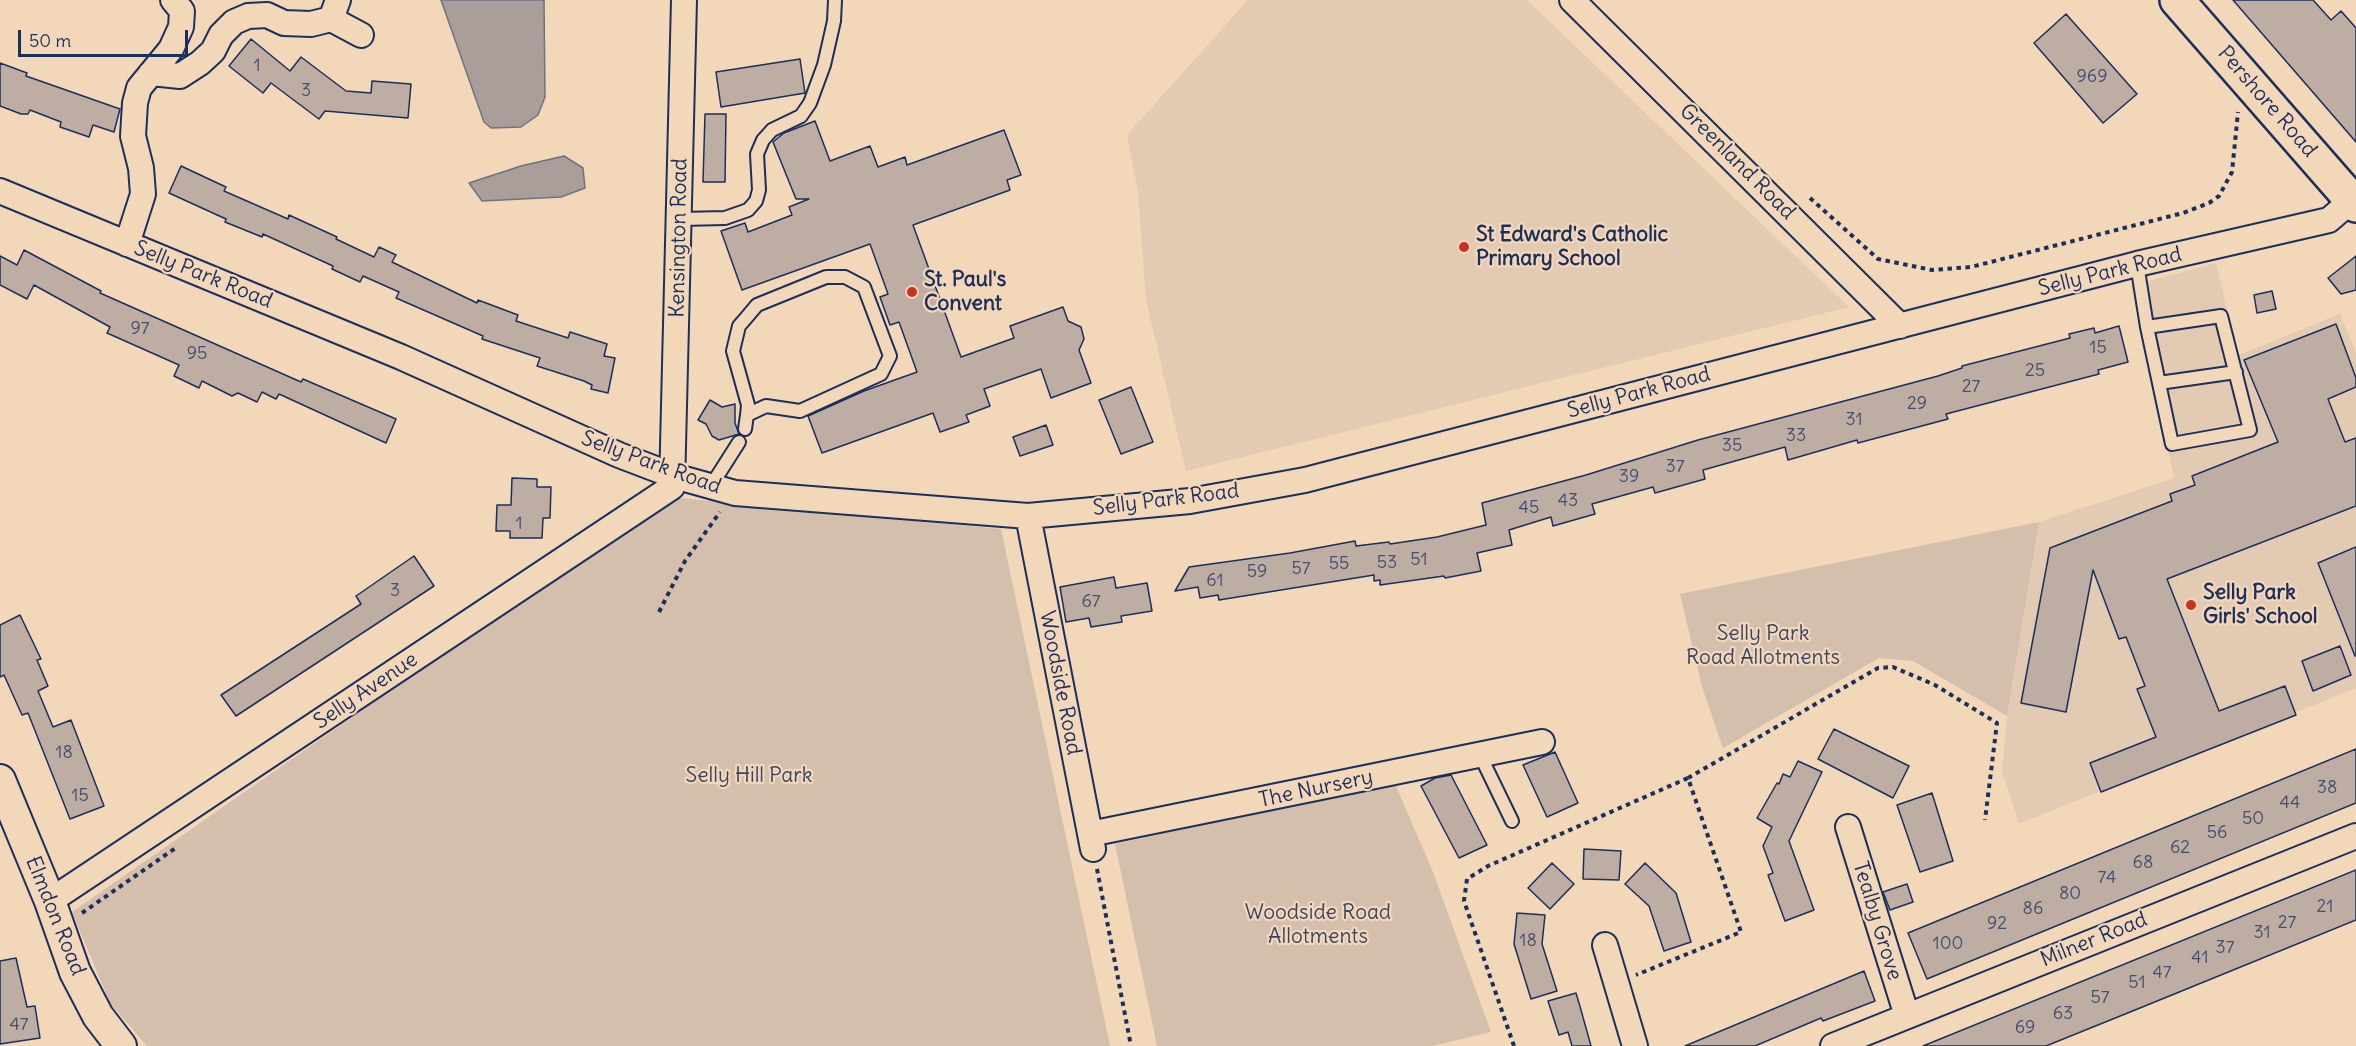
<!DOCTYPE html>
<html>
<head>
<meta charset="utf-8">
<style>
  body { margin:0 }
  #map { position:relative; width:2356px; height:1046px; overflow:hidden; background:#f3d7b9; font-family:Delius,sans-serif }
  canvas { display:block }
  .scale { position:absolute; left:18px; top:30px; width:170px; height:27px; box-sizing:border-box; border:3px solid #1b2f5e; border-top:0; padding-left:8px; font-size:18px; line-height:21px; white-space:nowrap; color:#1b2f5e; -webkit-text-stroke:4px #f3d7b9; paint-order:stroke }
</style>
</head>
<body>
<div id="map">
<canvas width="2356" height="1046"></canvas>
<div class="scale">50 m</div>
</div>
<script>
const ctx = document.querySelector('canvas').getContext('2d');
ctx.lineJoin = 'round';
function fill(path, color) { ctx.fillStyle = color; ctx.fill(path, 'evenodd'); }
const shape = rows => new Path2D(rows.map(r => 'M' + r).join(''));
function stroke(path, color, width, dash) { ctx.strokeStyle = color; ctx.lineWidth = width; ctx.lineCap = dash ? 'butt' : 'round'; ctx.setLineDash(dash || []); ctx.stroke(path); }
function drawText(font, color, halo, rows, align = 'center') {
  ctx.font = font + ' Delius,sans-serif'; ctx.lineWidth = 4.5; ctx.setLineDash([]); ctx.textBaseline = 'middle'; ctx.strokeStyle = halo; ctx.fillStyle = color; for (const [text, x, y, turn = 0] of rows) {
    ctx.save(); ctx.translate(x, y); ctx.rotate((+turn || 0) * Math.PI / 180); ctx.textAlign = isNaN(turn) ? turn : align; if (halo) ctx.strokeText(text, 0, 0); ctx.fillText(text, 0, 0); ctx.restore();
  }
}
const built = shape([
  [1248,0,1527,0,1849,307,1186,471,1146,300,1138,193,1127,135],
  [2216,263,2238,355,2340,314,2356,353,2356,688,2019,824,2002,771,2007,716,2039,522,2174,478,2131,286]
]);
const green = shape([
  [669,497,1001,529,1110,1046,147,1046,110,1003,72,912],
  [2039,522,2007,716,1913,661,1879,658,1723,748,1702,687,1680,594],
  [1395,784,1433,872,1491,1032,1433,1046,1157,1046,1115,844]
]);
const water = shape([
  [441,0,544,0,545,97,538,115,521,127,491,128,484,122,441,0],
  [564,156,583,168,585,188,561,197,482,201,469,183,521,166,564,156]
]);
const building = shape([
  [2233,0,2313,0,2331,20,2341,11,2356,28,2356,142,2233,0],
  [2066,14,2137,94,2103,123,2034,43,2066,14],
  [251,39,290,71,301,57,346,91,371,93,372,81,411,84,408,118,325,111,319,119,271,83,263,93,229,66,251,39],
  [800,59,805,93,721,107,716,72,800,59],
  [0,63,27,73,26,76,120,109,114,132,93,125,89,137,60,127,61,122,30,110,28,114,21,114,0,106,0,63],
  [705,114,726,114,725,182,703,182,705,114],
  [815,121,830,161,870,146,878,167,905,157,907,165,1004,130,1021,175,1007,180,1010,190,913,225,961,357,1014,338,1010,326,1063,307,1068,321,1081,327,1084,339,1079,350,1091,383,1051,398,1041,369,984,389,990,406,966,415,969,422,940,432,933,413,822,453,808,416,864,391,917,372,899,322,890,325,880,297,888,294,870,244,742,290,721,231,745,223,748,232,792,215,789,207,809,199,796,199,773,142,784,133,815,121],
  [181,166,226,187,224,191,288,219,289,215,337,237,336,239,374,257,379,247,396,255,392,262,477,303,478,300,518,315,516,321,568,338,570,332,607,344,604,356,615,358,608,393,591,389,592,385,584,381,537,366,540,358,482,339,483,336,396,298,399,292,363,276,360,282,332,269,333,266,263,234,262,237,225,222,226,219,169,193,181,166],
  [24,250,101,291,100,293,301,382,303,379,396,419,386,443,279,394,276,399,262,392,257,402,238,393,232,396,202,381,199,388,174,376,179,365,107,333,110,327,34,285,27,299,0,285,0,256,17,265,24,250],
  [2356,256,2356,290,2341,294,2328,278,2356,256],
  [2272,291,2276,309,2257,313,2254,295,2272,291],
  [2336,324,2356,378,2356,387,2328,399,2345,442,2356,438,2356,506,2167,579,2219,711,2285,686,2296,715,2101,792,2090,763,2156,737,2137,689,2145,686,2126,637,2119,639,2093,570,2066,712,2021,703,2050,548,2172,501,2170,494,2195,485,2192,476,2278,442,2244,360,2336,324],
  [2119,326,2128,362,2098,370,2099,374,1946,414,1948,419,1858,443,1857,440,1788,460,1785,447,1703,470,1705,479,1655,493,1653,487,1592,504,1595,514,1553,526,1551,517,1509,530,1512,545,1477,553,1481,571,1445,578,1444,576,1380,585,1380,580,1374,581,1374,575,1219,600,1218,595,1200,598,1198,587,1175,591,1189,567,1290,553,1355,541,1356,546,1389,542,1390,544,1437,537,1486,525,1482,503,1586,475,1698,440,1938,376,1962,368,1962,366,2070,338,2069,334,2094,328,2095,333,2119,326],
  [1131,387,1153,442,1121,454,1099,400,1131,387],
  [710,400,722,407,735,404,735,423,739,434,719,440,712,436,706,424,698,420,710,400],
  [1046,425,1053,445,1020,456,1013,437,1046,425],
  [512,478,537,479,537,487,551,487,550,518,543,518,542,538,510,538,510,531,496,531,497,505,511,505,512,478],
  [2356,547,2356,656,2355,656,2318,563,2356,547],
  [414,556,434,586,236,716,221,695,361,604,356,596,414,556],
  [1114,577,1116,588,1147,583,1152,611,1121,616,1122,622,1091,627,1089,618,1066,622,1060,587,1114,577],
  [20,615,41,659,37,660,48,686,38,691,53,727,71,720,104,806,70,819,28,713,22,715,4,675,0,677,0,625,20,615],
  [2340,646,2351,675,2313,691,2302,661,2340,646],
  [1834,729,1909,766,1893,798,1818,759,1834,729],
  [2356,749,2356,803,1927,979,1908,933,2356,749],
  [1555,752,1578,803,1547,817,1523,765,1555,752],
  [1798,761,1822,772,1789,841,1814,910,1785,921,1768,875,1773,873,1763,846,1772,827,1757,818,1777,783,1779,784,1783,774,1790,777,1798,761],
  [1451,775,1487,845,1459,858,1421,786,1435,778,1451,775],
  [1932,793,1953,861,1920,872,1897,805,1932,793],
  [1584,849,1621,851,1619,880,1583,879,1584,849],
  [1552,863,1574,884,1550,909,1528,888,1552,863],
  [1645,863,1676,893,1691,942,1664,951,1649,906,1625,884,1645,863],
  [2356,870,2356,920,2140,1008,2046,1046,1923,1046,2356,870],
  [1907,884,1913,902,1890,910,1883,892,1907,884],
  [1517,913,1545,915,1542,944,1557,991,1531,999,1514,944,1517,913],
  [16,958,27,1007,35,1006,40,1038,0,1044,0,961,16,958],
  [1864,971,1875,1001,1823,1021,1821,1018,1755,1046,1685,1046,1864,971],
  [1576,993,1581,1010,1591,1046,1572,1046,1568,1032,1559,1035,1548,1001,1576,993]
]);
const path = shape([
  [1810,198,1878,259,1932,270,1971,267,2183,213,2209,203,2219,196,2232,172,2238,112],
  [659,612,685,561,720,512],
  [1688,778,1878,668,1893,667,1935,685,1997,723,1985,820],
  [1097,869,1131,1046],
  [82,913,177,847],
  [1514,1046,1464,901,1467,879,1488,866,1688,778,1741,932,1636,975]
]);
const service = shape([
  [680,219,725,218,748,210,756,201,759,190,757,154,763,140,772,130,801,116,810,103,824,65,834,21,835,0],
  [2137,264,2147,327,2172,444,2250,430,2221,316,2147,327],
  [2159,383,2236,372],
  [745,429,747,415,748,405,733,351,739,326,746,318,757,305,826,277,845,277,864,287,890,356,881,374,800,411,766,406,747,415],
  [711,486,739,442],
  [1480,755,1512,821]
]);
const minor = shape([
  [1572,0,1900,326],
  [331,19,361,35],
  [151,73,180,76,200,63,213,51,221,35,234,22,248,16,267,15,284,23,311,24,331,19,338,0],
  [0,191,401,357,619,455,674,476,735,493,1028,516,1190,501,1305,480,2137,264,2329,220,2352,200],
  [127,244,143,194,141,168,133,136,135,103,139,88,171,49,181,27,182,11,173,0],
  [1028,516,1093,849],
  [1848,827,1907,1016],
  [1090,834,1542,742],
  [50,901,672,487,684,0],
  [1605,945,1635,1046],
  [1833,1046,2356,836]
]);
const tertiary = shape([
  [0,780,50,901,75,972,98,1016,121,1046]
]);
const primary = shape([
  [2177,0,2356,205]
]);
const markers = [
  [1464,247,6,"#c8321e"],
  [912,292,6,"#c8321e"],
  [2191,605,6,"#c8321e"]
];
const numberNames = [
  ["1",257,66],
  ["969",2092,77],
  ["3",306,91],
  ["97",140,329],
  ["15",2098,348],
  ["95",197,354],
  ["25",2035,371],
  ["27",1971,387],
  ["29",1917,404],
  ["31",1854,420],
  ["33",1796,436],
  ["35",1732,446],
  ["37",1675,467],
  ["39",1629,477],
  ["43",1568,501],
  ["45",1529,508],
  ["1",519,524],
  ["51",1419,560],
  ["53",1387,563],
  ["55",1339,564],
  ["57",1301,569],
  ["59",1257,572],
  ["61",1215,581],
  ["3",395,591],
  ["67",1091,602],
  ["18",64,753],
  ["38",2327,788],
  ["15",80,796],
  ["44",2290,803],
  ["50",2253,819],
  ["56",2217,833],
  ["62",2180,848],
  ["68",2143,863],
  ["74",2107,878],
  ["80",2070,894],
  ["21",2325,907],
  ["86",2033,909],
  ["27",2287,923],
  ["92",1997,924],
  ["31",2262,933],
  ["18",1528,941],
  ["100",1948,944],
  ["37",2225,948],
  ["41",2200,958],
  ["47",2162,973],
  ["51",2137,983],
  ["57",2100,998],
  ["63",2063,1014],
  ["47",19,1025],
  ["69",2025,1028]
];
const streetNames = [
  ["Pershore Road",2267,102,49],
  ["Greenland Road",1737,162,45],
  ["Kensington Road",679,238,-89],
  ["Selly Park Road",2110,272,-14],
  ["Selly Park Road",203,275,22],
  ["Selly Park Road",1639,393,-15],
  ["Selly Park Road",651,463,20],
  ["Selly Park Road",1166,500,-7],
  ["Woodside Road",1060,683,79],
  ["Selly Avenue",366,691,-34],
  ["The Nursery",1316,789,-12],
  ["Elmdon Road",55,916,68],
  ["Tealby Grove",1877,921,73],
  ["Milner Road",2094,940,-22]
];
const poiNames = [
  ["St Edward's Catholic",1476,235],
  ["Primary School",1476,259],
  ["St. Paul's",924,280],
  ["Convent",924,304],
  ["Selly Park",2203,593],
  ["Girls' School",2203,617]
];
const parkNames = [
  ["Selly Park",1763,634],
  ["Road Allotments",1763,658],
  ["Selly Hill Park",749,776],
  ["Woodside Road",1318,913],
  ["Allotments",1318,937]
];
fill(built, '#e3cab2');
fill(green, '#d3bfac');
fill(water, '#a99e9a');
stroke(water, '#707282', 1.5);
fill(building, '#beada3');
stroke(building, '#1b2f5e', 1.5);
stroke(service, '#1b2f5e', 16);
stroke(minor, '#1b2f5e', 28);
stroke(tertiary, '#1b2f5e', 34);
stroke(primary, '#1b2f5e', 38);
stroke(path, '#1b2f5e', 4, [4.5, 4.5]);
stroke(service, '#f3d7b9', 12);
stroke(minor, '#f3d7b9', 24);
stroke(tertiary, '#f3d7b9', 30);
stroke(primary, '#f3d7b9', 33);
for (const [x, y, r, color] of markers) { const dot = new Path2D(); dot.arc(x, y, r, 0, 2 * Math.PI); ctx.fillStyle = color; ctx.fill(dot); stroke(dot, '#f3d7b9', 2); }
drawText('18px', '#444e6f', null, numberNames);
drawText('21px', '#1b2f5e', '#f3d7b9', streetNames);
drawText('bold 21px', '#1b2f5e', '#f3d7b9', poiNames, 'left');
drawText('21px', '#37456a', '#f3d7b9', parkNames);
</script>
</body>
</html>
